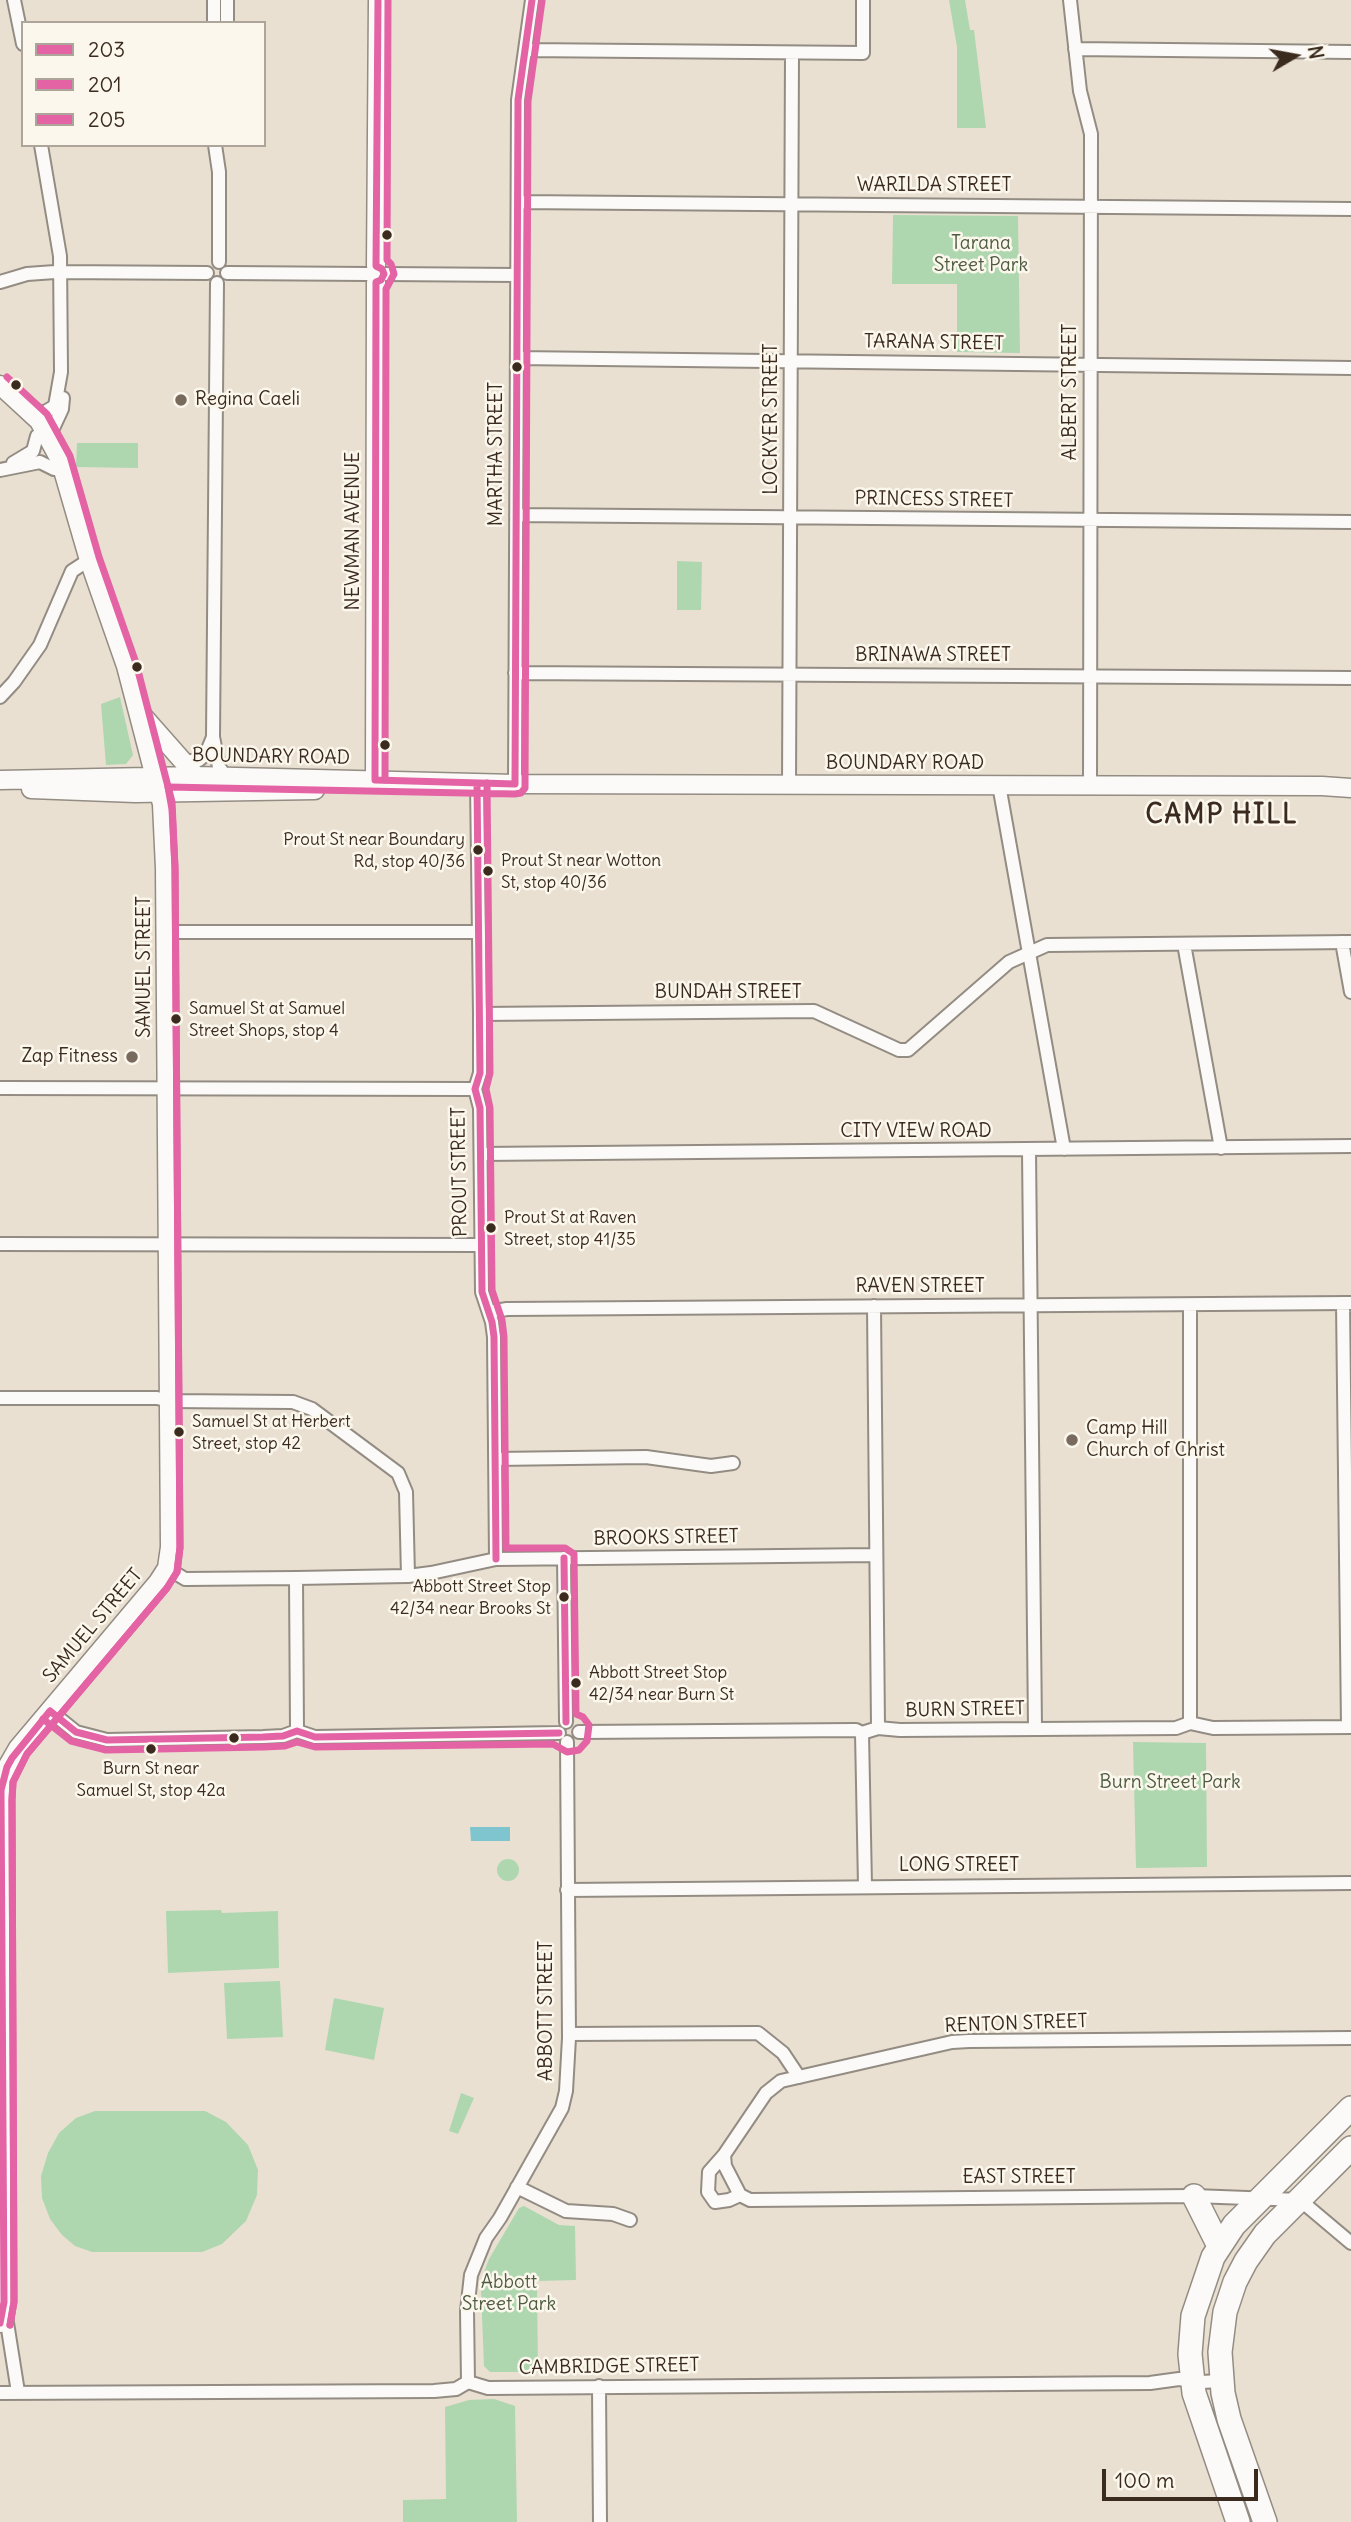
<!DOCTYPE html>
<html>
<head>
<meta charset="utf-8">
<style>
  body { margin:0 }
  #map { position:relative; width:1351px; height:2522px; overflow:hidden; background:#e9e0d2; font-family:Delius,sans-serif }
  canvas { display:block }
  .legend { position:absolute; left:21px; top:21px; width:245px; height:126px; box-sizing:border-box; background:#fbf7ec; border:2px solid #aea59a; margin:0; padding:9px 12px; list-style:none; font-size:21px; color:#3b2a1e }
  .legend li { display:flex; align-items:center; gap:14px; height:35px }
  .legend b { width:35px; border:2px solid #aea59a }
  .north { position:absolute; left:1260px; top:21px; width:70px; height:70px; -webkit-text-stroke:5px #fbf7ec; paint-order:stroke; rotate:80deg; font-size:19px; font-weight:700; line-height:28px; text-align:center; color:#3b2a1e }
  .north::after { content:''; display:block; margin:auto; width:24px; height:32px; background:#3b2a1e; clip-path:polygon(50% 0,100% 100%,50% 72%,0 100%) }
  .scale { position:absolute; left:1102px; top:2469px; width:156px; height:32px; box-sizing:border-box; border:4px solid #3b2a1e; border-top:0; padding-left:9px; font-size:21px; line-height:24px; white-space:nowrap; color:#3b2a1e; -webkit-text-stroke:5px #fbf7ec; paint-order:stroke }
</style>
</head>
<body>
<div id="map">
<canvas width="1351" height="2522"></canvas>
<ul class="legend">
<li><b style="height:9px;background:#e463a4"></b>203</li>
<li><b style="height:9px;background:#e463a4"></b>201</li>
<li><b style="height:9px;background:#e463a4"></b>205</li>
</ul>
<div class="north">N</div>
<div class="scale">100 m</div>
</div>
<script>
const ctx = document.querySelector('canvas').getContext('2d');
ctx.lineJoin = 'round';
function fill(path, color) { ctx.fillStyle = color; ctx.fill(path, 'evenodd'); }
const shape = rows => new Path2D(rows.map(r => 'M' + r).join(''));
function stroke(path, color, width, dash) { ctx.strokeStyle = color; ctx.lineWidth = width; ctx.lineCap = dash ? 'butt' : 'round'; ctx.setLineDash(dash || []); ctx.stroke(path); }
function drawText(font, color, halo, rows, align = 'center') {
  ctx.font = font + ' Delius,sans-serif'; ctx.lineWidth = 5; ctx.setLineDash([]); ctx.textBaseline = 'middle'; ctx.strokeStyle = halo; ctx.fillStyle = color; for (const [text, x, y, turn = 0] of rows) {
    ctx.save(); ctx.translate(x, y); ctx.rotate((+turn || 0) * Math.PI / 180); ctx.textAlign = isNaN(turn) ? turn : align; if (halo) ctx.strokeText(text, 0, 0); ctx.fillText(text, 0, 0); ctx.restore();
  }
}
const green = shape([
  [949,0,965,0,970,30,974,30,986,128,957,128,957,47],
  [893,215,1018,216,1020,353,957,352,957,284,892,284],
  [77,443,138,443,138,468,76,467],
  [677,561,702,562,701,610,677,610],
  [120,697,133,755,126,764,106,765,101,704],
  [1133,1742,1206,1743,1207,1867,1136,1868],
  '497 1870a11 11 0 1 1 22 0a11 11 0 1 1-22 0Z',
  [221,1910,222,1913,278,1911,279,1968,168,1973,166,1911],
  [280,1981,283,2037,227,2039,224,1983],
  [334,1998,384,2008,374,2060,325,2050],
  [461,2093,474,2098,458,2134,449,2131],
  [95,2111,205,2111,226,2122,248,2145,258,2170,257,2195,246,2221,222,2244,202,2252,92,2252,75,2246,62,2235,50,2219,42,2198,41,2176,48,2153,59,2133,76,2118],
  [524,2206,559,2225,575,2226,576,2280,537,2281,538,2372,490,2372,484,2366,481,2290,483,2275,489,2259,519,2208],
  [494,2399,515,2406,517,2522,403,2522,403,2500,446,2499,445,2407,469,2400]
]);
const water = shape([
  [470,1827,510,1827,510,1841,471,1841]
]);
const street = shape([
  [14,0,23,44],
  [1070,0,1080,91,1091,134,1090,786],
  [214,23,214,0],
  [227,23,227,0],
  [1075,49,1351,52],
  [525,50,863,53,863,0],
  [215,145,219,172,219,262],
  [518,202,1351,209],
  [227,273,368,274],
  [384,274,517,275],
  [0,282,27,274,55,272,207,273],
  [217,283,213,737,219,767,226,777],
  [517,358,1351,368],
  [31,412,45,412,55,406,61,372,60,256,41,145],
  [49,437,62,409,63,398],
  [13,463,33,451,37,436],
  [0,470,40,462,54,469],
  [516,515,1351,522],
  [515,673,1351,678],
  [0,697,14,682,40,645,72,571,89,560],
  [183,762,199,760,206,754,213,737],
  [477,783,480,1014,480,1073,475,1089,480,1108,482,1292,492,1322,494,1337,496,1559],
  [515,784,518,100,532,0],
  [789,785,792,53],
  [999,785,1064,1149],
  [165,932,479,932],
  [1342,942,1351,992],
  [1184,944,1221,1148],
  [480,1014,814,1011,899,1050,908,1050,1009,962,1047,945,1351,942],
  [0,1088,475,1089],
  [1029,1151,1035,1728],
  [481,1154,1351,1146],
  [0,1244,481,1245],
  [1343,1303,1348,1727],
  [874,1306,878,1728],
  [489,1312,507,1309,1351,1303],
  [0,1398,157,1398,170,1401,293,1402,312,1409,398,1473,406,1492,408,1576],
  [495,1459,646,1457,711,1466,733,1463],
  [564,1558,566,1722],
  [167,1568,185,1579,296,1578,408,1576,431,1573,496,1559,876,1555],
  [296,1578,297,1731],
  [50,1711,76,1732,107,1740,263,1737,283,1736,297,1731,315,1737,559,1733],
  [1190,1723,1190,1305],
  [579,1732,856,1730,862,1733,878,1728,900,1730,1176,1728,1190,1723,1213,1728,1351,1727],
  [862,1733,865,1886],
  [567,1890,1351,1883],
  [569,2034,758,2033,783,2053,799,2077],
  [724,2155,709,2172,708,2192,715,2202,729,2200,740,2195],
  [517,2187,566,2211,613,2214,630,2220],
  [740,2195,725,2166,724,2155,766,2093,781,2081,952,2042,969,2041,1351,2038],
  [740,2195,750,2200,1194,2196,1300,2200,1351,2243],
  [5,2310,18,2392],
  [468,2382,467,2311,471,2275,486,2238,500,2218,562,2108,566,2091,569,2038,567,1742],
  [599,2386,600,2522],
  [0,2393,434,2391,456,2389,468,2382,488,2388,1150,2383,1179,2379,1201,2382,1221,2381]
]);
const secondary = shape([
  [376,266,378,0],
  [0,385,39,421,60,460,89,560,126,666,162,804,165,868,170,1547,167,1568,158,1582,18,1748,7,1767,3,1780,1,1799,4,2302,0,2323],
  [143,716,196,776],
  [0,780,196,776,515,784,1322,786,1351,788],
  [375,780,376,282],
  [31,789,135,793,315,790]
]);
const highway = shape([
  [1194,2196,1219,2246],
  [1238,2522,1194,2393,1190,2354,1193,2316,1213,2257,1234,2225,1351,2108],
  [1265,2522,1229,2419,1223,2393,1220,2352,1225,2312,1235,2282,1246,2261,1265,2234,1351,2148]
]);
const bus1 = shape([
  [378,0,376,266,382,269,384,274,381,280,376,282,375,780,515,784,518,100,532,0],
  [477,783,480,1073,475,1089,480,1108,482,1292,492,1322,494,1337,496,1559],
  [564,1558,566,1722],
  [50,1711,76,1732,107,1740,263,1737,283,1736,297,1731,315,1737,559,1733],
  [0,2323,4,2302,1,1790,7,1767,12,1758,50,1711]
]);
const bus2 = shape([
  [385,780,386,289,394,274,391,264,387,260,388,0],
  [43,1719,71,1741,106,1750,264,1747,285,1746,297,1742,315,1747,553,1744,567,1752,579,1750,587,1741,589,1725,583,1717,576,1714,574,1554,565,1548,506,1548,504,1337,502,1320,492,1290,490,1108,486,1089,490,1073,487,783],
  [10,2325,14,2302,12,1800,13,1782,27,1754,167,1588,177,1572,180,1548,175,868,172,809,168,787,515,794,521,793,525,788,528,101,542,1]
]);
const bus3 = shape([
  [7,377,47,414,70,456,99,557,136,663,172,802,175,868,180,1547,177,1572,167,1588,27,1754,13,1782,12,1800,14,2302,10,2325]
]);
const markers = [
  [387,235,6,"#3b2a1e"],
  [517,367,6,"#3b2a1e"],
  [16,385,6,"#3b2a1e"],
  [181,400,7,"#786a5d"],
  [137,667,6,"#3b2a1e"],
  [385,745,6,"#3b2a1e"],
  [478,850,6,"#3b2a1e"],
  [488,871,6,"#3b2a1e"],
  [176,1019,6,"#3b2a1e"],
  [132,1057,7,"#786a5d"],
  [491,1228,6,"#3b2a1e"],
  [179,1432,6,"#3b2a1e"],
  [1072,1440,7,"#786a5d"],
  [564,1597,6,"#3b2a1e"],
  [576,1683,6,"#3b2a1e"],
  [234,1738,6,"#3b2a1e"],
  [151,1749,6,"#3b2a1e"]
];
const busNames = [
  ["Prout St near Boundary",465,840,"right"],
  ["Rd, stop 40/36",465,862,"right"],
  ["Prout St near Wotton",501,861],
  ["St, stop 40/36",501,883],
  ["Samuel St at Samuel",189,1009],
  ["Street Shops, stop 4",189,1031],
  ["Prout St at Raven",504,1218],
  ["Street, stop 41/35",504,1240],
  ["Samuel St at Herbert",192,1422],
  ["Street, stop 42",192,1444],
  ["Abbott Street Stop",551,1587,"right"],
  ["42/34 near Brooks St",551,1609,"right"],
  ["Abbott Street Stop",589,1673],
  ["42/34 near Burn St",589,1695],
  ["Burn St near",151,1769,"center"],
  ["Samuel St, stop 42a",151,1791,"center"]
];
const streetNames = [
  ["WARILDA STREET",934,186],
  ["TARANA STREET",934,343,1],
  ["ALBERT STREET",1071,392,-90],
  ["LOCKYER STREET",772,419,-90],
  ["MARTHA STREET",497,454,-90],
  ["PRINCESS STREET",934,500,1],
  ["NEWMAN AVENUE",354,531,-90],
  ["BRINAWA STREET",933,656],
  ["BOUNDARY ROAD",271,757,1],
  ["BOUNDARY ROAD",905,764],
  ["SAMUEL STREET",145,967,-90],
  ["BUNDAH STREET",728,993],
  ["CITY VIEW ROAD",916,1132],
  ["PROUT STREET",460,1172,-91],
  ["RAVEN STREET",920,1287],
  ["BROOKS STREET",666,1538,-1],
  ["SAMUEL STREET",93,1626,-50],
  ["BURN STREET",965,1710,-1],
  ["LONG STREET",959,1866],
  ["ABBOTT STREET",547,2011,-90],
  ["RENTON STREET",1016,2024,-2],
  ["EAST STREET",1019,2178],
  ["CAMBRIDGE STREET",609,2367,-1]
];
const parkNames = [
  ["Tarana",981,244],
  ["Street Park",981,266],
  ["Burn Street Park",1170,1783],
  ["Abbott",509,2283],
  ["Street Park",509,2305]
];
const poiNames = [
  ["Regina Caeli",195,400],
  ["Zap Fitness",118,1057,"right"],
  ["Camp Hill",1086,1429],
  ["Church of Christ",1086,1451]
];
const districtNames = [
  ["CAMP HILL",1222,816]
];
fill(green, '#aed7af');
fill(water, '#7fc5d0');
stroke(street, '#938c83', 16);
stroke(secondary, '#938c83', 21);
stroke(highway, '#938c83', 26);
stroke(street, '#fcfaf8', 12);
stroke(secondary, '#fcfaf8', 18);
stroke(highway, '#fcfaf8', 23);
stroke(bus1, '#e463a4', 7);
stroke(bus2, '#e463a4', 7);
stroke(bus3, '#e463a4', 7);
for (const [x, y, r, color] of markers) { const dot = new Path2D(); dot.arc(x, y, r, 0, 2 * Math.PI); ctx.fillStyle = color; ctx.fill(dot); stroke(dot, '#fbf7ec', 2.5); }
drawText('17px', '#3b2a1e', '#fbf7ec', busNames, 'left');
drawText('19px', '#3b2a1e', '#fbf7ec', streetNames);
drawText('19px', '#4f5c41', '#fbf7ec', parkNames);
drawText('19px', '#3b2a1e', '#fbf7ec', poiNames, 'left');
ctx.letterSpacing = '2px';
drawText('bold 26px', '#3b2a1e', '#fbf7ec', districtNames);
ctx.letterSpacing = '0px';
</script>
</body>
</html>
